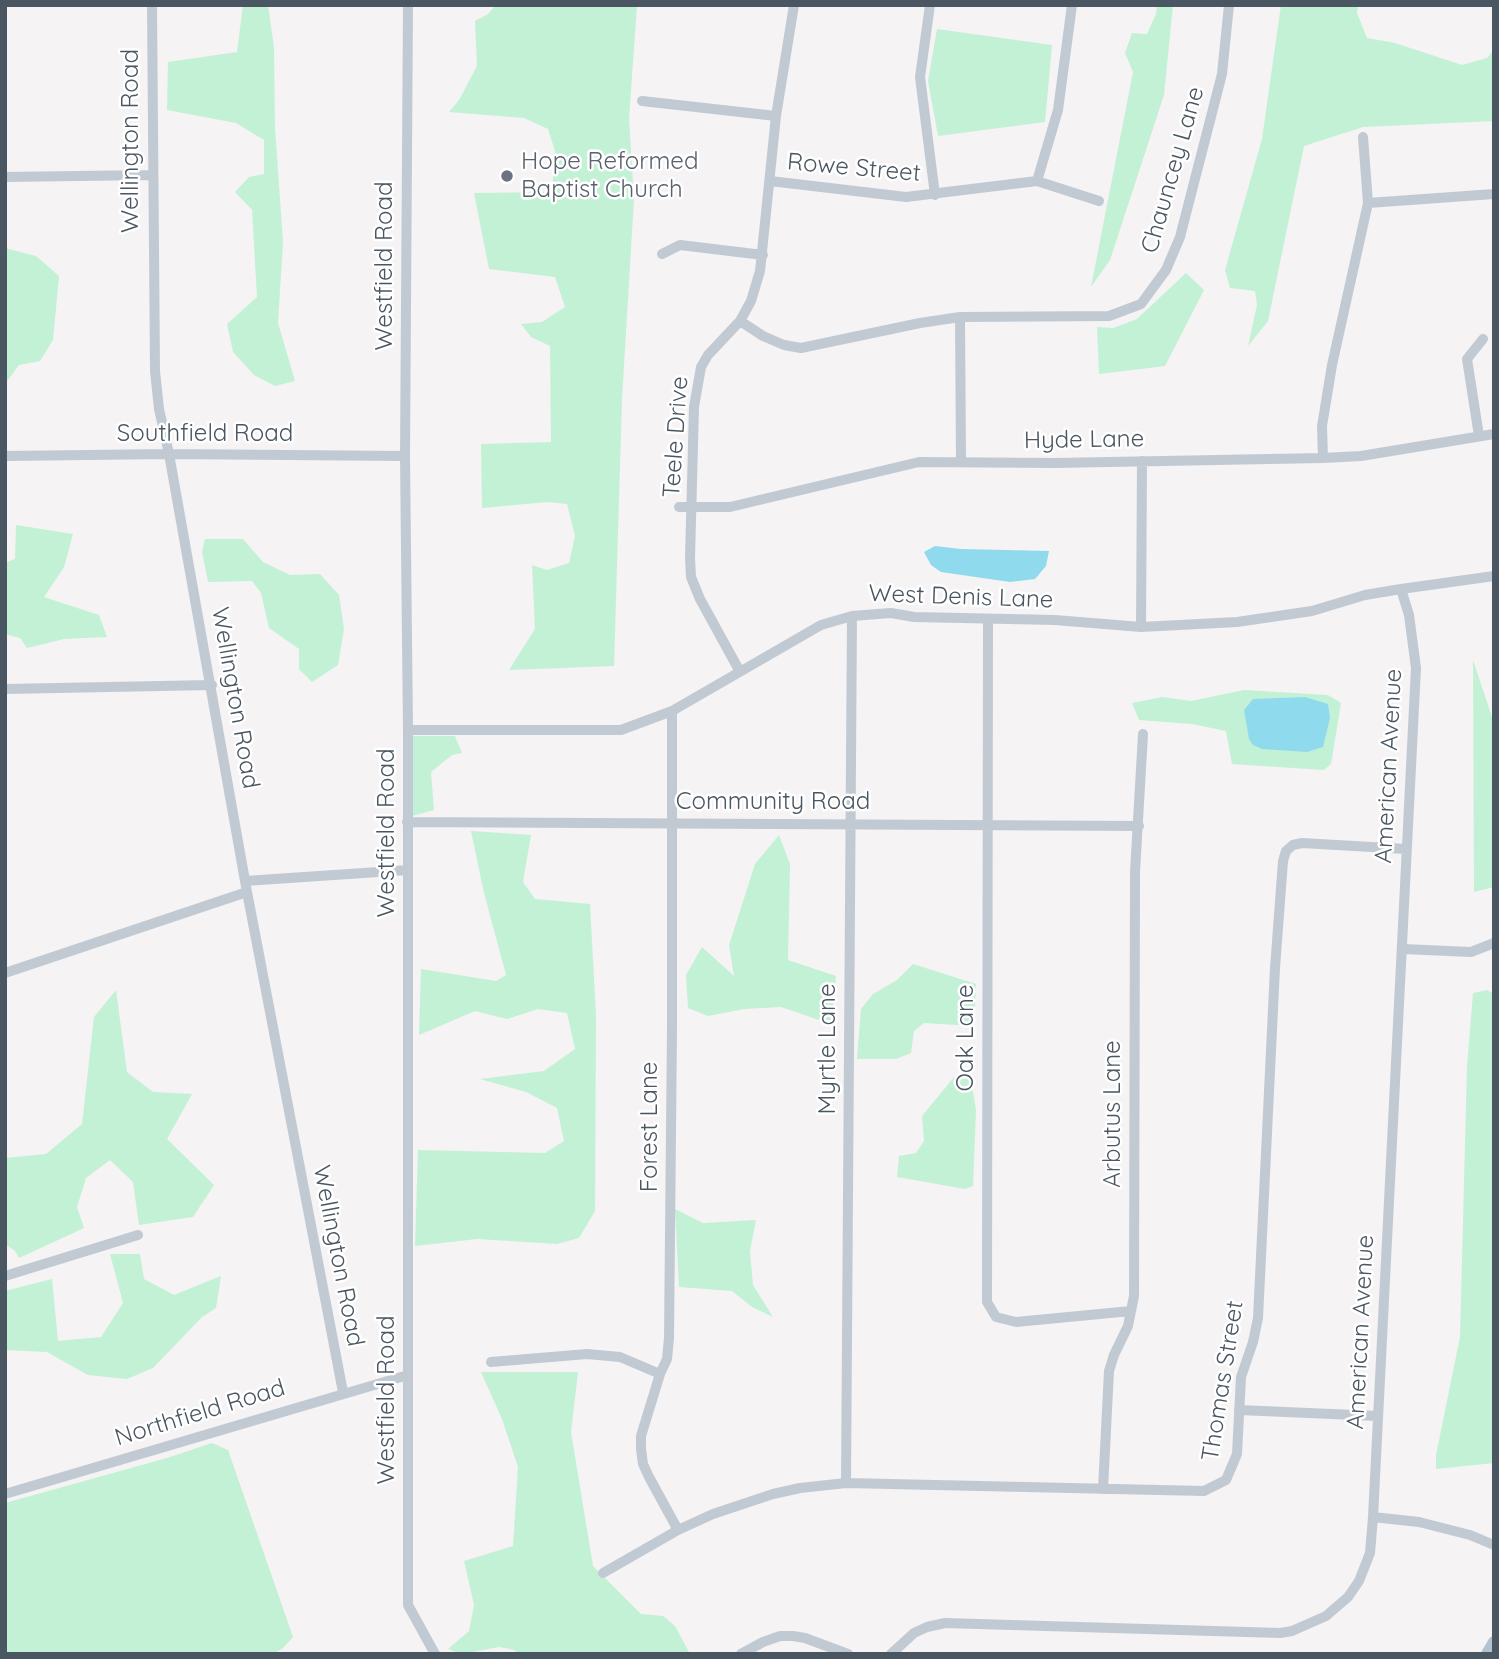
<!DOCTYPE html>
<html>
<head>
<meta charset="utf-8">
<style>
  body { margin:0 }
  #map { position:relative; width:1499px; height:1659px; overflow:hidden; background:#f5f3f3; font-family:Quicksand,sans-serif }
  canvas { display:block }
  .frame { position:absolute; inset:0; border:7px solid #4a5661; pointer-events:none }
</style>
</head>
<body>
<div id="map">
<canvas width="1499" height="1659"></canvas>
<div class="frame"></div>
</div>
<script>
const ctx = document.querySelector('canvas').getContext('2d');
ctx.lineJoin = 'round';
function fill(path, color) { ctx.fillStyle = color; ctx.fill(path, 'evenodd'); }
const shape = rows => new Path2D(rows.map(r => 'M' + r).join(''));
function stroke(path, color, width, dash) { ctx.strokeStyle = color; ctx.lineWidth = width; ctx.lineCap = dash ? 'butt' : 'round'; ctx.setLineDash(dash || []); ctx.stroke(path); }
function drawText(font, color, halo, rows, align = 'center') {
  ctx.font = font + ' Quicksand,sans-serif'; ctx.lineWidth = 5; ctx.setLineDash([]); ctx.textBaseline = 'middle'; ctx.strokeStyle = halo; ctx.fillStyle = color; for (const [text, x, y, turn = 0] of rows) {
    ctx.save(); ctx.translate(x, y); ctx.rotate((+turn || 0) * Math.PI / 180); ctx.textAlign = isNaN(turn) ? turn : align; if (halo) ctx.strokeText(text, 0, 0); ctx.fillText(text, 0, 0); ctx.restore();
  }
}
const green = shape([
  [243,5,268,5,274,47,275,128,283,242,278,323,295,381,275,386,254,375,233,352,227,324,257,297,252,210,235,192,249,177,264,174,264,140,236,123,167,110,168,62,237,52],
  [496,5,637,5,629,119,634,199,622,399,614,666,509,670,535,629,532,565,547,570,569,563,575,536,567,504,547,502,482,508,481,444,551,442,550,346,531,337,521,324,542,322,565,307,555,277,489,269,474,193,552,192,555,151,548,129,524,118,449,112,459,100,477,66,475,21,488,14],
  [1157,5,1173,5,1164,95,1110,260,1091,287,1133,72,1125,53,1132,33,1147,34,1156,14],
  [1281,5,1358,5,1357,13,1367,38,1395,43,1462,65,1487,58,1494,50,1494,121,1363,127,1304,146,1268,321,1248,346,1257,305,1255,291,1230,288,1225,270,1262,139],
  [937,29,1052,45,1045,122,938,136,928,81],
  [5,248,36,256,59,276,53,340,40,361,19,365,5,384],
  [1186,273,1204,290,1165,366,1099,374,1097,327,1113,328,1137,319],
  [16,525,73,534,64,567,44,597,99,615,107,637,64,639,27,648,20,638,5,634,5,563,15,559],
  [205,539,243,539,263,562,290,575,320,574,339,595,344,629,338,665,312,682,299,669,299,649,269,628,261,593,252,581,208,582,202,552],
  [1473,660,1494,723,1494,887,1474,892],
  [1244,690,1328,695,1341,703,1331,764,1324,770,1232,764,1226,731,1192,724,1139,720,1132,703,1162,697,1191,701],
  [413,736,455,736,462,753,452,755,431,772,434,810,412,816],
  [471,831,531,835,523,882,535,899,590,904,596,1016,595,1211,579,1238,557,1244,477,1239,415,1246,418,1150,545,1153,564,1141,557,1108,526,1092,480,1079,544,1071,575,1049,567,1013,538,1009,507,1019,475,1011,419,1035,421,969,496,981,506,975,484,893],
  [779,835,790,864,788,960,836,976,831,1024,781,1007,744,1009,708,1016,688,1008,686,975,702,947,734,976,729,945,739,914,755,864],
  [913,964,976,984,974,1026,924,1023,914,1031,911,1053,896,1059,857,1059,861,1009,873,994,897,980],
  [116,990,127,1072,153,1092,192,1094,167,1139,214,1185,193,1217,139,1225,133,1182,110,1160,86,1178,77,1207,84,1228,19,1258,15,1251,5,1244,5,1158,46,1154,82,1124,94,1017],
  [1487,990,1494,994,1494,1463,1436,1469,1436,1455,1460,1337,1467,1067,1473,993],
  [955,1076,971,1080,976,1110,973,1186,965,1189,897,1177,899,1156,916,1153,924,1141,922,1116],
  [675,1209,703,1223,756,1220,750,1251,753,1285,773,1317,752,1307,732,1291,679,1287],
  [110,1254,140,1254,144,1279,174,1295,221,1276,216,1308,202,1317,153,1368,127,1379,88,1375,47,1352,5,1350,5,1291,52,1279,58,1341,101,1337,123,1303],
  [481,1372,578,1372,571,1432,593,1566,641,1614,663,1616,675,1626,690,1654,517,1654,515,1650,499,1647,461,1654,448,1649,469,1631,474,1605,464,1561,513,1546,518,1467,502,1419],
  [212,1443,228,1450,293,1637,283,1648,273,1654,5,1654,5,1503,167,1458]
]);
const water = shape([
  [935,546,961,549,1049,551,1046,566,1035,579,1010,582,941,572,931,565,924,552],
  [1305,697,1328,704,1330,718,1323,747,1307,752,1262,749,1253,745,1249,739,1244,710,1253,699]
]);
const minor = shape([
  [152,5,155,371,159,409,169,454,247,892,343,1392],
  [408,5,405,456,408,730,408,1605,435,1654],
  [930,5,920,77,935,195],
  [642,101,776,116],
  [5,177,152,175],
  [770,181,906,197,1037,181,1099,201],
  [1037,181,1058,110,1072,5],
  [1368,203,1494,194],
  [662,254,680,245,763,255],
  [960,317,961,461],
  [740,321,763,336,784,345,801,348,920,323,960,317,1109,316,1141,304,1166,270,1180,237,1222,74,1229,5],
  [1479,436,1467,359,1483,339],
  [5,456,169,454,405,456],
  [1323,458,1322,426,1332,365,1368,203,1363,137],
  [679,507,730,507,919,462,1055,463,1323,458,1361,456,1494,434],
  [988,620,987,1302,996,1317,1016,1322,1131,1311],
  [1141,627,1142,461],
  [739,670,700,599,691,577,690,558,694,407,701,367,708,355,740,321,751,301,760,271,776,116,794,5],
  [5,689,212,685],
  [672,711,672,1028,669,1338,667,1359,660,1374,641,1436,641,1449,643,1464,649,1477,678,1530],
  [408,730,621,730,672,711,821,625,852,616,891,613,914,617,1055,620,1141,627,1237,622,1312,611,1365,595,1401,589,1494,576],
  [407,822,1139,826],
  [245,881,408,870],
  [1403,949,1471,952,1494,943],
  [5,973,247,892],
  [5,1276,138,1235],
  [491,1362,587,1354,620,1357,660,1374],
  [1239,1410,1378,1416],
  [846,1483,852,616],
  [1103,1489,1109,1371,1114,1355,1128,1326,1134,1296,1135,872,1143,734],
  [5,1494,408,1375],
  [1373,1517,1419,1522,1470,1535,1494,1545],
  [603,1573,678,1530,713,1514,773,1494,800,1488,846,1483,1204,1491,1226,1480,1237,1454,1241,1377,1253,1342,1258,1318,1275,968,1283,861,1286,851,1293,845,1302,843,1406,849],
  [741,1654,763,1642,780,1636,793,1636,805,1638,848,1654],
  [891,1654,914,1633,927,1627,945,1623,1280,1633,1292,1631,1326,1616,1348,1597,1359,1581,1370,1553,1373,1517,1416,668,1409,615,1401,589]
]);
const major = shape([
  [1487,1654,1494,1642]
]);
const markers = [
  [507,176,7,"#6b7280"]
];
const streetNames = [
  ["Wellington Road",131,141,-90],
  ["Rowe Street",854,168,5],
  ["Chauncey Lane",1173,170,-74],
  ["Westfield Road",385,266,-90],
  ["Southfield Road",205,434],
  ["Teele Drive",676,437,-86],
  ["Hyde Lane",1084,440,-1],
  ["West Denis Lane",961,597,2],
  ["Wellington Road",235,698,80],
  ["American Avenue",1389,766,-87],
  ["Community Road",773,802],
  ["Westfield Road",387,833,-90],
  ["Oak Lane",966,1038,-90],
  ["Myrtle Lane",828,1049,-90],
  ["Arbutus Lane",1113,1114,-90],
  ["Forest Lane",650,1127,-90],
  ["Wellington Road",338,1256,79],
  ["American Avenue",1361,1332,-87],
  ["Thomas Street",1223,1381,-81],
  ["Westfield Road",387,1400,-90],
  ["Northfield Road",200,1413,-17]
];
const worshipNames = [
  ["Hope Reformed",521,162],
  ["Baptist Church",521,190]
];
fill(green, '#c3f1d5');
fill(water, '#90daee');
stroke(minor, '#c1cad2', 10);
stroke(major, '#b3c2d1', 12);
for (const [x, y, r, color] of markers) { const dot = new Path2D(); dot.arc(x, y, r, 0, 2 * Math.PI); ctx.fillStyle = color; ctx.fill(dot); stroke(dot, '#fff', 2.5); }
drawText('24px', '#4a5661', '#fff', streetNames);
drawText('24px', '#5b616d', '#fff', worshipNames, 'left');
</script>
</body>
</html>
